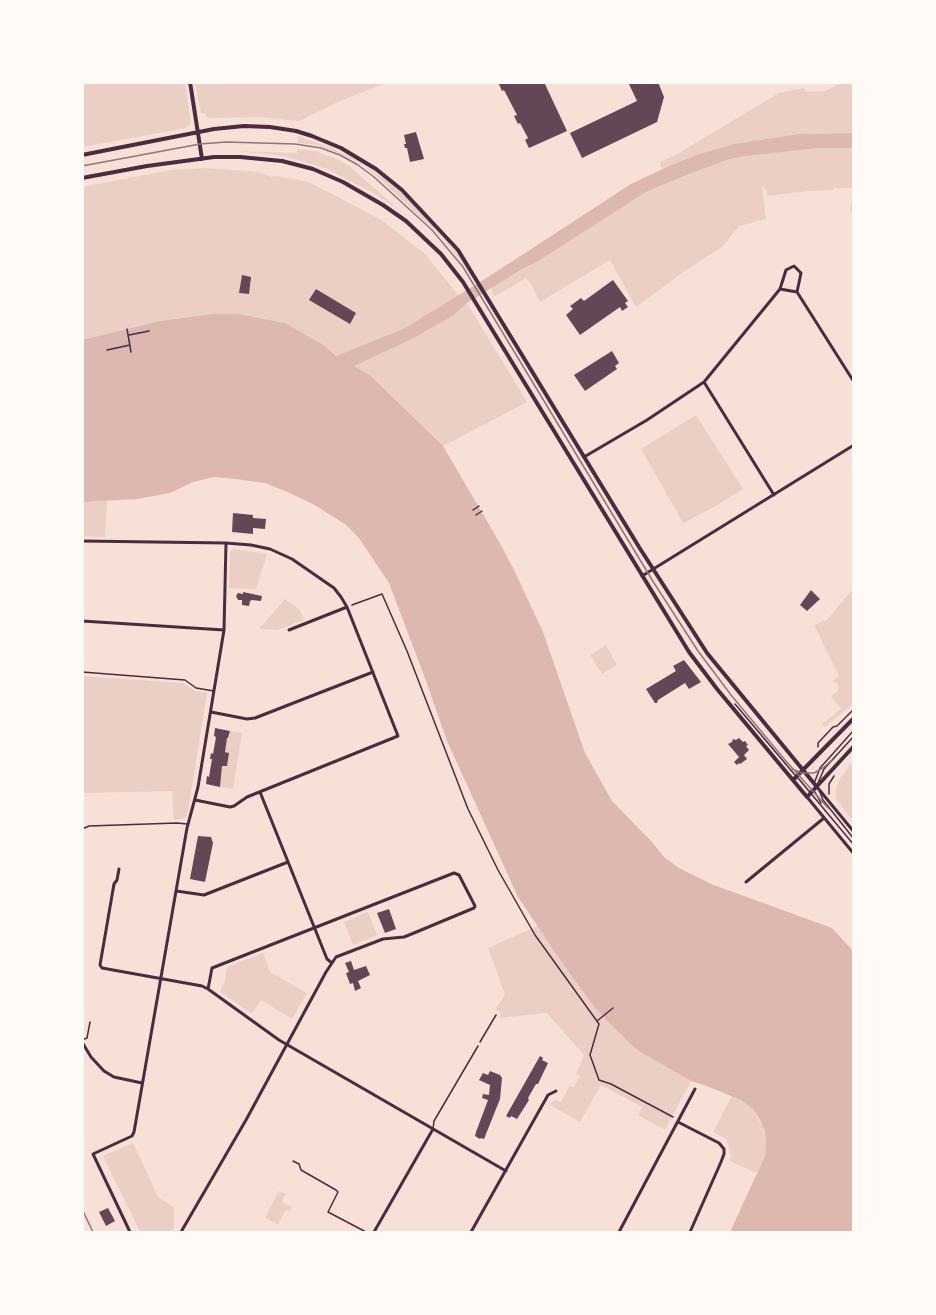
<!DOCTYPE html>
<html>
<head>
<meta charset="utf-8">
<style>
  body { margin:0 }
  #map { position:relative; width:936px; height:1315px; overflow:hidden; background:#f7e1d7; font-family:Rubik,sans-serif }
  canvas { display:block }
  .frame { position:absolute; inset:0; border:84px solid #fffaf5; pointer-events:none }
</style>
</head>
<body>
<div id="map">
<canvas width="936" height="1315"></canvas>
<div class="frame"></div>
</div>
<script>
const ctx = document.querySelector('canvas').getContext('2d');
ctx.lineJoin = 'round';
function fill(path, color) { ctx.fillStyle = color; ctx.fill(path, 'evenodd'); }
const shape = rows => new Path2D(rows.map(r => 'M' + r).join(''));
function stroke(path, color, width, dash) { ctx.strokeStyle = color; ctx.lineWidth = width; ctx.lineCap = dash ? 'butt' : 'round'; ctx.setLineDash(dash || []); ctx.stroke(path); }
const green = shape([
  [83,82,185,83,191,123,186,128,83,147],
  [195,83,195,82,386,83,340,101,299,121,260,117,208,118,204,113,201,113],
  [841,83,853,83,853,133,799,134,734,144,699,154,662,169,660,162,672,157,779,93,804,88,806,92,825,91],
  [298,136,331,148,351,157,388,181,411,201,438,232,460,257,474,279,457,256,438,233,370,170,354,160,332,150,317,145,298,143],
  [819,148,853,148,853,213,850,212,853,188,833,188,833,190,808,191,767,196,767,191,762,186,766,219,739,226,723,246,682,273,636,307,610,260,540,302,531,284,526,278,494,297,491,288,540,260,646,192,684,176,730,159,746,156],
  [297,149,315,151,337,159,349,166,411,220,396,208,377,195,327,169,301,161,277,155,236,151,297,153],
  [206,168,259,172,271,177,277,176,299,180,308,182,340,198,383,221,425,254,459,296,405,328,336,356,322,344,285,323,239,314,212,314,160,321,83,340,82,187,171,170],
  [467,303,527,402,443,446,371,376,353,366,414,338,454,315],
  [696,415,743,489,714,507,683,523,641,449],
  [107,501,105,537,83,536,83,502],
  [233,549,267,554,256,589,229,588,230,552],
  [853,589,853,704,825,727,822,724,841,709,831,697,838,690,838,685,833,681,839,676,814,625,827,620],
  [285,599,300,610,304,620,277,630,259,629],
  [606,645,617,665,602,674,590,655],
  [82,676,182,683,185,684,195,691,207,693,191,793,187,815,185,818,174,820,172,791,83,793],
  [230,731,242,733,233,789,220,787,222,766,227,766,229,753,225,752,227,738,229,738],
  [853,761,853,821,836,799,836,790,840,778],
  [368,912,377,935,353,945,344,922],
  [537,926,594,1007,617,1031,637,1050,691,1081,665,1130,638,1115,642,1107,601,1085,580,1122,548,1104,556,1100,561,1102,569,1086,574,1087,580,1076,576,1074,584,1055,547,1013,499,1018,501,1013,495,1009,505,995,488,948],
  [263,953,270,972,307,993,292,1019,261,1000,252,1014,221,992,222,985,224,985,227,967],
  [732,1096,741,1100,753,1109,765,1131,766,1143,765,1156,757,1173,729,1161,731,1155,726,1139,713,1132],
  [133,1143,158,1197,174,1207,174,1228,171,1232,140,1232,103,1156],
  [279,1191,286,1194,282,1202,292,1207,290,1212,286,1210,278,1224,265,1218]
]);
const water = shape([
  [853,133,853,148,819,148,746,156,730,159,684,176,646,192,540,260,521,270,467,303,454,315,414,338,354,366,371,376,443,446,501,545,515,572,543,632,585,753,612,801,651,841,665,858,679,868,711,884,832,928,853,951,853,1232,730,1232,765,1156,766,1143,765,1131,759,1118,753,1109,741,1100,704,1085,691,1081,637,1050,617,1031,594,1007,556,954,518,897,447,741,425,678,389,583,359,538,345,524,313,504,285,491,265,483,235,479,214,477,193,482,170,493,137,499,83,502,82,340,160,321,212,314,239,314,285,323,322,344,336,356,405,328,485,279,631,184,669,166,699,154,734,144,799,134]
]);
const building = shape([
  [498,82,544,82,567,131,529,148,525,140,528,138,520,123,518,124,514,116,517,115,504,90,502,91],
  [628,82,658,82,664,97,657,122,582,158,570,133,637,101],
  [416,132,424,159,410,162,407,148,405,148,404,144,406,144,404,135],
  [242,275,251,277,249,294,239,293],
  [613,280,628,301,625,303,628,307,622,311,620,307,580,335,566,315,573,309,570,306,581,298,584,301],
  [316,289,356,313,350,324,309,300],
  [612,351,619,363,615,366,617,369,585,391,574,375],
  [233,513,253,515,253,518,266,519,265,529,253,528,253,534,232,532],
  [811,590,820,599,807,611,800,605],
  [243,592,262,596,261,601,252,600,250,601,249,606,242,605,242,600,238,600,236,596,238,593,243,594],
  [684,660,701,682,689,689,685,683,658,700,657,703,655,703,646,689,676,671,673,666],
  [215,728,230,731,228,738,227,738,225,752,229,753,227,766,222,766,220,787,206,784,207,776,209,777,212,759,210,759,211,753,213,754,216,737,214,736],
  [739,738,743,742,745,741,748,745,746,746,749,750,744,755,747,759,740,764,739,763,737,765,734,762,739,757,728,744,732,742,733,739,736,740],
  [198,836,211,837,213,843,205,882,190,879],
  [389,909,396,929,385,933,377,913],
  [351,961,354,970,366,966,370,975,358,981,361,988,355,991,353,983,350,984,346,973,349,972,345,963],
  [540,1056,543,1058,542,1060,548,1063,538,1084,536,1084,528,1098,529,1100,517,1119,511,1116,510,1118,506,1116],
  [490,1071,500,1075,502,1078,500,1099,484,1139,481,1138,480,1139,475,1136,476,1132,488,1100,482,1098,483,1094,489,1095,490,1085,479,1080,483,1073,488,1075],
  [108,1208,115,1221,106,1226,99,1212]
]);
const path = shape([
  [127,329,131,352],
  [129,335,149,331],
  [107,350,130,345],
  [473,510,479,506],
  [476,515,482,511],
  [352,605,382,594,407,651,468,809,498,870,535,935,599,1024,590,1055,599,1080,611,1084,673,1117],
  [818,747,818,743,833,727,837,726,854,709],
  [829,794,829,784,834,776],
  [597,1021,613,1008],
  [480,1042,496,1015]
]);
const service = shape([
  [82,672,185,680,196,688,214,691],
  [735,704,795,775],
  [798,778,854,845],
  [815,781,820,768,854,730],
  [818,783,824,769,854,736],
  [819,790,823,800,854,839],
  [815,792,821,803],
  [82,829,89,826,177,823,187,824],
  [82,1040,87,1038,90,1022],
  [433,1129,434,1121,478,1046],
  [293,1161,299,1164,301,1170,336,1190,338,1192,328,1212,366,1232]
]);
const minor = shape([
  [780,289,797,292],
  [797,292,854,382],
  [704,382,774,495],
  [584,457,647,420,704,382,780,289,786,270,794,266,801,273,797,292],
  [82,541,226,543,251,545,270,549,292,559,334,588,341,597,347,607,398,736,247,797,234,806,230,807,195,800],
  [642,576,854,445],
  [82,621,224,630],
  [289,630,347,607],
  [211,712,247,719,255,718,373,672],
  [817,787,854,832],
  [260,792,327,959,332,963],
  [807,797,854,854],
  [119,869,117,880,114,884,100,965,102,968,202,986,208,989,279,1040,506,1171],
  [746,882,824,818],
  [176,891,204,895,288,862],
  [82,1042,91,1057,104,1071,114,1077,142,1083],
  [678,1122,719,1143,724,1149,724,1154,721,1162,690,1232],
  [130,1232,93,1154,132,1136,134,1132,187,828,198,787,224,630,226,543],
  [181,1232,246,1120,326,972,336,957,383,939,404,937,414,933,474,908,475,906,459,875,454,873,212,968,208,989],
  [374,1232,433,1129],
  [471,1232,548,1095,556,1091],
  [619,1232,695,1089]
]);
const secondary = shape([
  [190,82,202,159],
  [82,155,214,129,244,126,270,127,296,131,312,136,341,148,376,169,402,190,458,250,639,547,707,653,817,787],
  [82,178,147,166,214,157,240,157,282,161,313,169,343,182,383,205,406,221,441,254,463,282,689,652,717,689,807,797,854,746],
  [793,780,854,718]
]);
const tram = shape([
  [82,166,200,144,226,142,295,144,321,148,340,155,358,165,374,177,432,230,463,267,654,583,698,651,731,695,785,760,828,808],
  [792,769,802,773,814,773,823,768,832,760],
  [82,1209,93,1232]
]);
fill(green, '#ebcfc5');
fill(water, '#dcb8b0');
fill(building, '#644757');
stroke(path, '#4a2c40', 1.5);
stroke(service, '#4a2c40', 1.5);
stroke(minor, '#4a2c40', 3);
stroke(secondary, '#4a2c40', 4);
stroke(tram, '#8f747c', 1.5);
</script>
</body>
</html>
